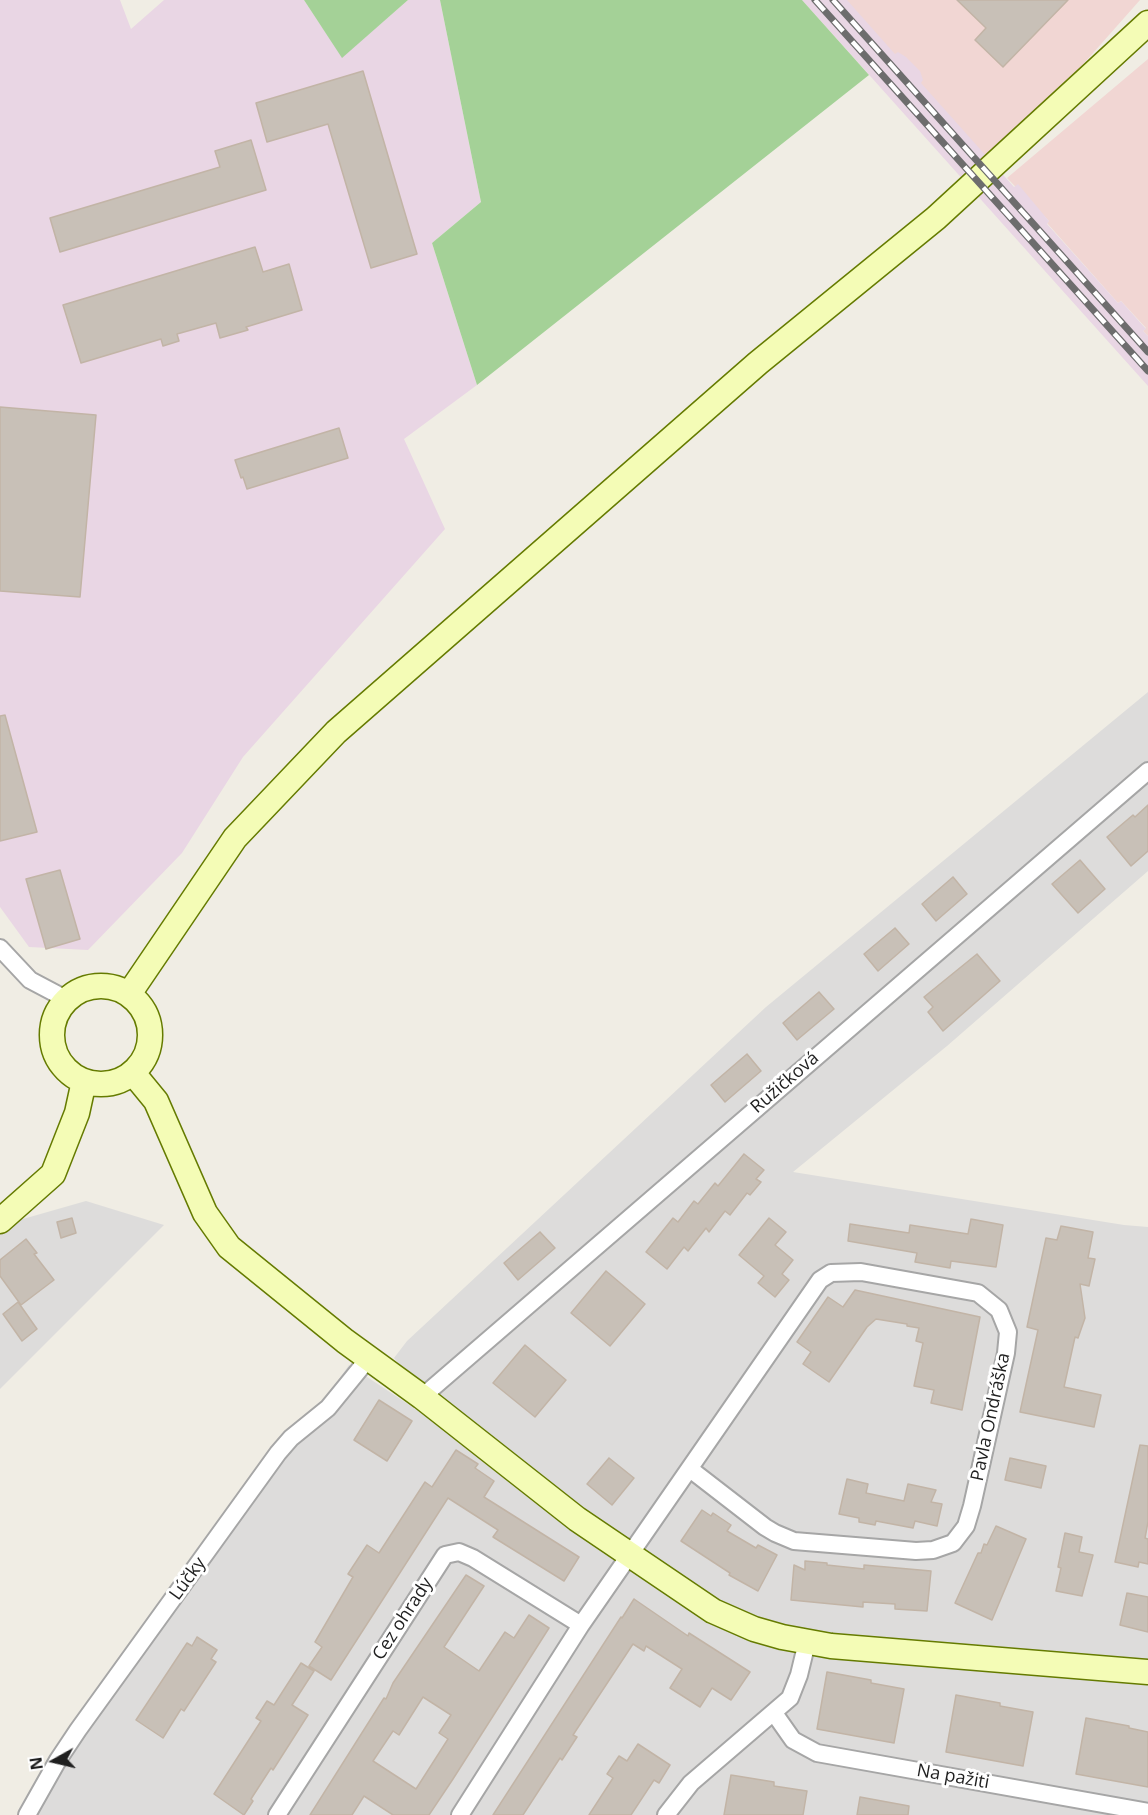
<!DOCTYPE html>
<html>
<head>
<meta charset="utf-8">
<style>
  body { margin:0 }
  #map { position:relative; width:1148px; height:1815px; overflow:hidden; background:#f0ede4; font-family:"Open Sans",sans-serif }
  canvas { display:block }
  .north { position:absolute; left:24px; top:1731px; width:60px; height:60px; -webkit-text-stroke:4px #fff; paint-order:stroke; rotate:262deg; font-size:16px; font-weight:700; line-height:24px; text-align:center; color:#1f1f1f }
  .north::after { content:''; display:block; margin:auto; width:21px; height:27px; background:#1f1f1f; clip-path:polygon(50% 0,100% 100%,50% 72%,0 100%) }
</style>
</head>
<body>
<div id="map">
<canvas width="1148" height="1815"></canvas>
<div class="north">N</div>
</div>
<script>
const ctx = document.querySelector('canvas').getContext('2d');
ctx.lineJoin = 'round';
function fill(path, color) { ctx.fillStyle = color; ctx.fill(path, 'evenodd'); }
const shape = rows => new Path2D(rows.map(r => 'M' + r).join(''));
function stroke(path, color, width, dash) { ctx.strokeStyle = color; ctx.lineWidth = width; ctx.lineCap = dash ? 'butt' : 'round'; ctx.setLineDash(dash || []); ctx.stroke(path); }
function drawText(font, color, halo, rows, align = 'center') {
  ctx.font = font + ' "Open Sans",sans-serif'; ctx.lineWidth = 6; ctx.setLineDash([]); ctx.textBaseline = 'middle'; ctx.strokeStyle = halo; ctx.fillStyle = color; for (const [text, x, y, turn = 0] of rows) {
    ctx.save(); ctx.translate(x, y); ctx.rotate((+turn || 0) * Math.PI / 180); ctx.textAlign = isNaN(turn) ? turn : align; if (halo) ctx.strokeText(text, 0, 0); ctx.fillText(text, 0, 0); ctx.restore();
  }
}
const residential = shape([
  [1148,692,1148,871,947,1046,793,1172,1124,1225,1148,1227,1148,1815,26,1815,349,1365,435,1422,441,1411,394,1358,407,1341,766,1007],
  [86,1201,164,1225,0,1389,0,1232,16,1221]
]);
const commercial = shape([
  [842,0,1140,0,993,166],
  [1148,59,1148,336,1143,331,1146,328,1121,301,1118,303,1047,223,1049,221,1007,178]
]);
const industrial = shape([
  [0,0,120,0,131,29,164,0,304,0,342,57,408,0,440,0,481,202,432,243,477,385,404,439,445,529,243,757,182,853,88,950,29,947,0,907],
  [802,0,847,0,895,54,898,52,906,57,920,71,923,80,921,83,1014,187,1018,184,1049,221,1047,224,1118,303,1121,301,1146,329,1143,331,1148,336,1148,386]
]);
const forest = shape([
  [304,0,408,0,342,58],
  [440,0,802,0,869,75,477,385,432,243,481,202]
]);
const building = shape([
  [957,0,1068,0,1003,67,975,40,986,28,957,0],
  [363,71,417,254,371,268,328,124,267,142,256,103,363,71],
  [251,140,266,190,60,252,50,218,220,167,215,151,251,140],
  [255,247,263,272,289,264,302,310,246,327,248,330,220,338,216,323,177,334,179,341,163,346,161,339,81,363,63,305,255,247],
  [0,407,96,415,80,597,0,591,0,407],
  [339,428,348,458,247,489,243,477,241,478,235,460,339,428],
  [5,715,37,832,0,841,0,716,5,715],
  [1148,805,1148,851,1131,866,1107,837,1133,815,1135,817,1148,805],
  [1080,860,1105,889,1078,913,1052,884,1080,860],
  [60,870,80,939,46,949,26,879,60,870],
  [953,877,967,894,936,921,922,904,953,877],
  [895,928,909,944,878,971,864,954,895,928],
  [977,954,1000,981,943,1031,928,1012,933,1007,924,997,977,954],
  [819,992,834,1009,797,1040,783,1023,819,992],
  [747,1054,761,1071,725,1102,711,1085,747,1054],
  [744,1154,764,1170,756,1179,761,1182,750,1195,747,1193,730,1215,725,1211,709,1232,706,1228,688,1251,684,1247,667,1269,646,1252,673,1218,678,1222,694,1201,698,1204,715,1183,718,1186,744,1154],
  [72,1218,76,1233,61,1238,57,1222,72,1218],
  [769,1218,786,1232,775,1245,793,1260,782,1274,789,1280,775,1297,758,1283,764,1276,739,1255,769,1218],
  [971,1219,1003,1225,996,1267,951,1261,950,1268,915,1262,917,1253,848,1241,850,1224,909,1233,910,1225,968,1234,971,1219],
  [1061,1226,1093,1232,1088,1258,1095,1259,1089,1286,1080,1284,1085,1318,1078,1338,1075,1337,1064,1387,1101,1395,1094,1427,1020,1412,1038,1330,1027,1327,1046,1238,1057,1240,1061,1226],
  [540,1232,555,1248,518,1280,504,1263,540,1232],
  [26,1239,37,1253,34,1254,54,1280,21,1305,0,1276,0,1260,26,1239],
  [606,1271,645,1304,610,1346,571,1313,606,1271],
  [855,1290,980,1317,962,1410,931,1403,934,1390,914,1386,923,1343,916,1341,919,1328,907,1326,907,1324,876,1319,867,1327,829,1382,803,1364,811,1352,797,1342,828,1297,843,1307,855,1290],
  [18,1302,37,1329,22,1341,3,1314,18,1302],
  [525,1345,566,1380,535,1417,493,1383,525,1345],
  [379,1400,412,1421,387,1461,354,1440,379,1400],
  [1140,1445,1148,1446,1148,1522,1145,1538,1148,1539,1148,1564,1139,1562,1138,1567,1115,1562,1140,1445],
  [456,1450,478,1464,475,1468,494,1481,484,1497,579,1557,564,1581,493,1537,498,1530,448,1498,331,1680,309,1666,322,1647,315,1642,353,1577,348,1574,367,1545,379,1553,425,1482,432,1487,456,1450],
  [609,1458,634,1478,612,1505,587,1484,609,1458],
  [1010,1458,1046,1466,1041,1488,1005,1480,1010,1458],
  [847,1479,868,1484,866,1493,904,1501,908,1484,936,1490,931,1502,942,1504,937,1526,915,1521,913,1528,876,1521,875,1525,859,1522,859,1518,839,1514,847,1479],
  [702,1510,711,1516,713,1513,731,1525,727,1531,756,1548,758,1545,777,1555,758,1591,729,1575,730,1573,681,1541,702,1510],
  [996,1526,1026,1539,992,1620,955,1603,978,1553,981,1553,984,1544,987,1545,996,1526],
  [1065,1533,1082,1537,1079,1552,1093,1555,1082,1596,1056,1591,1061,1568,1058,1567,1065,1533],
  [805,1561,827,1563,827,1565,864,1569,864,1565,931,1571,927,1611,895,1609,895,1604,863,1602,863,1607,791,1600,794,1565,805,1570,805,1561],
  [466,1575,484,1586,444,1647,479,1671,505,1632,514,1638,529,1615,549,1628,453,1779,429,1815,393,1815,364,1796,352,1815,310,1815,384,1698,386,1699,393,1683,466,1575],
  [423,1697,451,1715,439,1733,448,1739,416,1789,373,1761,393,1731,399,1735,423,1697],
  [1127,1593,1148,1597,1148,1632,1120,1625,1127,1593],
  [634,1599,688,1636,689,1633,750,1672,731,1700,712,1688,700,1707,670,1688,682,1669,646,1646,644,1651,633,1644,573,1735,577,1737,562,1760,560,1758,523,1815,493,1815,621,1617,622,1618,634,1599],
  [197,1637,217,1650,211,1659,216,1662,184,1711,181,1709,163,1738,136,1720,187,1643,192,1646,197,1637],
  [301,1663,314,1671,292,1705,308,1715,273,1770,271,1768,251,1799,253,1801,244,1815,214,1794,261,1721,256,1718,267,1701,274,1705,301,1663],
  [827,1672,871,1680,871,1683,904,1689,894,1743,817,1729,827,1672],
  [956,1695,1000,1703,1000,1706,1033,1712,1023,1766,946,1752,956,1695],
  [1086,1718,1129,1726,1129,1728,1148,1732,1148,1787,1076,1774,1086,1718],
  [638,1744,670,1765,659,1783,654,1780,631,1815,589,1815,613,1778,607,1774,619,1756,627,1761,638,1744],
  [731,1775,774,1782,774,1786,807,1791,803,1815,724,1815,731,1775],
  [860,1797,909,1806,908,1815,857,1815,860,1797]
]);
const street = shape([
  [0,948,30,980,66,999],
  [422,1397,1148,771],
  [774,1713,793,1740,817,1753,1148,1812],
  [27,1815,58,1760,78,1730,278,1453,291,1438,328,1408,368,1359],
  [277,1815,445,1555,459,1552,473,1558,581,1625],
  [460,1815,581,1625,820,1280,831,1273,861,1272,978,1293,999,1310,1008,1332,1006,1353,972,1506,966,1526,953,1543,933,1550,916,1551,794,1541,775,1533,765,1527,690,1469],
  [666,1815,691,1783,790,1698,799,1675,807,1642]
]);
const secondary = shape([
  '52 1035a49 49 0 1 1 98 0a49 49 0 1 1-98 0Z',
  [129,994,235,838,336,732,758,363,936,218,1148,23],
  [133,1073,156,1101,205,1213,229,1247,345,1341,422,1397,577,1519,713,1611,754,1629,782,1637,831,1646,1148,1672],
  [0,1221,53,1174,77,1113,84,1081]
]);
const rail = shape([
  [815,0,1148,371],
  [833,0,1148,352]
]);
const streetNames = [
  ["Ružičková",785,1083,-41],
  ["Pavla Ondráška",991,1417,-78],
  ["Lúčky",188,1579,-54],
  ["Cez ohrady",403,1619,-57],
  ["Na pažiti",953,1777,10]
];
fill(residential, '#dddcdb');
fill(commercial, '#f1d6d3');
fill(industrial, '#e9d6e4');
fill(forest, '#a4d197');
fill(building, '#c8c0b7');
stroke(building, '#c2b4a6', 1.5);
stroke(street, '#a6a6a6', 20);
stroke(secondary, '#657b00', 27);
stroke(street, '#fff', 16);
stroke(secondary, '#f4fcb6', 24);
stroke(rail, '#6d6d6d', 7);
stroke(rail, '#fff', 4.5, [14]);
drawText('18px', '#1f1f1f', '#fff', streetNames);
</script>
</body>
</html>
